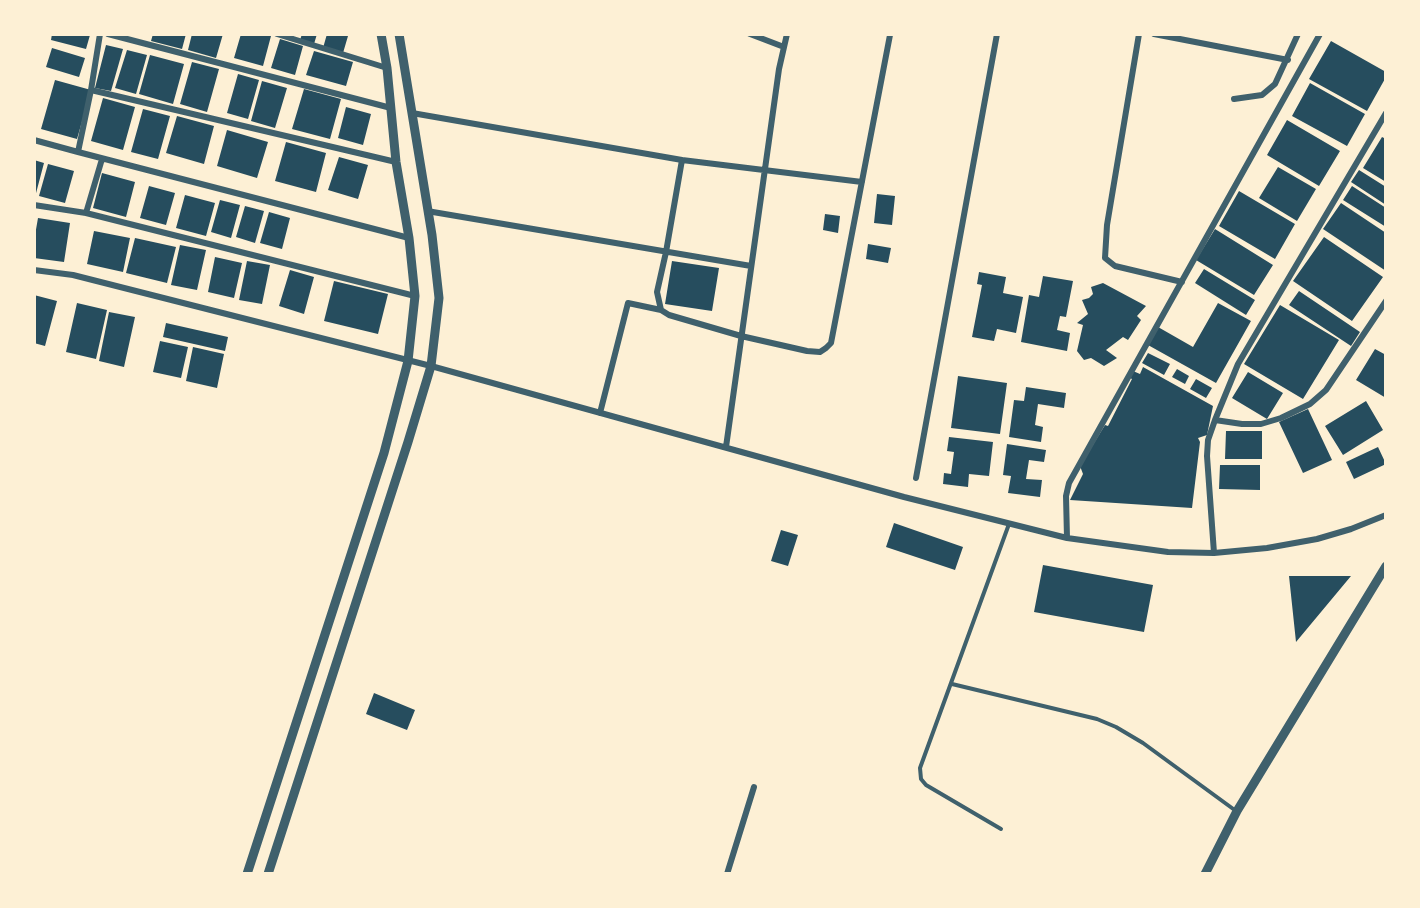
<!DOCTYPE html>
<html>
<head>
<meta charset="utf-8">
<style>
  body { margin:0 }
  #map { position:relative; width:1420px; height:908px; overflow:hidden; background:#fdf0d5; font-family:"Fira Sans",sans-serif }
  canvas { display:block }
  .frame { position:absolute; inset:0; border:36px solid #fdf0d5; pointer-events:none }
</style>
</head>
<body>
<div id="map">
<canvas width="1420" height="908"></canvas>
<div class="frame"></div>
</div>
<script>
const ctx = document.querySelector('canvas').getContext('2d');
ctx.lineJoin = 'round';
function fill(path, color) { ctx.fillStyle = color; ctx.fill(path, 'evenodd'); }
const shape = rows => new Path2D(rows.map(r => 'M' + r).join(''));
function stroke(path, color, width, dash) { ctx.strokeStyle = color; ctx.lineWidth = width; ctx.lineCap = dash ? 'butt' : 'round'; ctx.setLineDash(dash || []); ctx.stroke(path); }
const building = shape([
  [52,34,88,34,90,35,86,49,51,40],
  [153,34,186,34,182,49,151,41],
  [192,34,223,34,216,58,188,50],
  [241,34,271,36,263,66,234,58],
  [302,34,317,34,314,44,300,40],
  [327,34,348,36,343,53,323,48],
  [280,39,303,46,295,75,271,68],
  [1331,41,1386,72,1386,77,1367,111,1309,79],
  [106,45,123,49,111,91,95,88],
  [52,48,85,58,79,77,46,67],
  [127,50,147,55,136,94,115,88],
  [314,51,353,62,346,86,306,75],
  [150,55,184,64,173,104,139,94],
  [192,62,219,69,207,112,180,104],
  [238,74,259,80,248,119,227,113],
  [55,80,91,90,77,139,41,129],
  [262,81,287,88,275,128,251,121],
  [1310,83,1365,114,1347,146,1292,116],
  [304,89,341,99,330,139,292,129],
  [103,98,135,107,123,150,91,141],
  [346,107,371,114,363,145,338,138],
  [143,109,170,116,158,159,131,152],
  [177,116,214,126,204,164,166,153],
  [1287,120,1340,151,1319,186,1267,155],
  [227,130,268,142,257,178,217,166],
  [1382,137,1386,139,1386,182,1363,168],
  [286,142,326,153,316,192,275,181],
  [339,157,368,165,358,199,328,190],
  [34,160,44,163,35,197,34,197],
  [48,164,74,171,65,203,39,196],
  [1278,167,1316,189,1297,221,1259,198],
  [1359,170,1386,187,1386,205,1351,182],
  [102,173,135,182,126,217,93,208],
  [149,186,175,193,166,225,140,218],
  [1352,186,1386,208,1386,227,1343,200],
  [1239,191,1295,224,1275,259,1219,226],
  [877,194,895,196,892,225,874,223],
  [185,195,215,203,206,236,176,228],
  [220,200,240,205,231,238,211,232],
  [1341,203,1386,233,1386,271,1323,229],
  [245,206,264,211,255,243,236,237],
  [269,212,290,218,282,249,260,243],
  [825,214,840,216,838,233,823,230],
  [38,218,70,223,64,262,34,258,34,241],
  [1215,229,1273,265,1254,295,1196,260],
  [94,231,130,238,123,272,87,264],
  [1324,237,1383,277,1352,321,1293,281],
  [135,238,176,247,167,283,126,273],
  [868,244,891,248,888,263,866,259],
  [180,245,206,250,197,290,171,285],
  [215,257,242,263,234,298,208,292],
  [247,261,270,265,262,304,239,300],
  [672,261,719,268,712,311,665,304],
  [1204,269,1255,300,1246,315,1195,283],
  [290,270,314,277,304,314,279,306],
  [979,272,1006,277,1003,293,1023,297,1016,333,997,329,994,341,972,337,982,285,977,284],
  [1043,276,1073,281,1066,317,1060,316,1057,330,1070,333,1067,351,1021,342,1029,295,1039,297],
  [334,281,388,294,378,334,324,321],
  [1103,283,1146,306,1137,316,1141,320,1128,340,1123,337,1106,350,1117,358,1104,366,1091,358,1084,360,1077,351,1083,325,1077,323,1088,314,1082,300,1089,298,1093,294,1091,287],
  [1299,291,1360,332,1351,346,1289,305],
  [34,295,57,301,45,346,34,343],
  [77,303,107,310,96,359,66,352],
  [1218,303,1251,321,1216,383,1148,345,1158,327,1193,347],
  [1280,305,1339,340,1303,399,1244,364],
  [109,312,135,317,124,367,99,361],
  [166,323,228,337,225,351,163,337],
  [160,341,188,347,181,378,153,372],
  [193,347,224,354,217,388,186,381],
  [1375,349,1386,355,1386,398,1356,380],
  [1148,353,1170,364,1164,375,1142,363],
  [1143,367,1213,406,1207,435,1198,438,1200,442,1192,508,1070,500,1083,474,1080,466,1105,425,1108,426,1132,379,1130,378,1133,371,1140,374],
  [1177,369,1189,376,1185,384,1172,377],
  [1248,372,1283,393,1267,419,1232,398],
  [958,376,1007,383,1000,434,951,428],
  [1196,379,1212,388,1206,398,1190,389],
  [1026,387,1066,393,1064,408,1038,404,1035,425,1043,427,1041,442,1009,437,1014,400,1024,401],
  [1366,401,1383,430,1343,455,1325,426],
  [1308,409,1332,460,1303,473,1279,422],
  [1226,431,1262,431,1262,459,1225,459],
  [949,437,993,442,989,476,969,474,968,487,943,484,944,473,951,474,954,452,947,451],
  [1007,444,1046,450,1044,462,1029,460,1026,479,1042,480,1040,497,1008,493,1011,476,1003,475],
  [1378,447,1386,464,1354,479,1346,462],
  [1220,465,1260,465,1260,490,1219,489],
  [894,523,963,547,955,570,886,547],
  [781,530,798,535,788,566,771,561],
  [1043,565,1153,585,1144,632,1034,612],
  [1289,576,1351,576,1296,642],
  [374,693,415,710,407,730,366,714]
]);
const service = shape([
  [952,684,1097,719,1116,727,1143,743,1236,811],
  [1001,829,926,785,921,779,920,768,1009,524]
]);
const minor = shape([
  [108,34,391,108],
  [277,34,387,68],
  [750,34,784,47],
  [1139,34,1107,225,1105,258,1115,266,1182,282],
  [1154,34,1288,60],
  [91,90,100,34],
  [1234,99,1262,95,1275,84,1298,34],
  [412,113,682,160,862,182],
  [34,140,78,152],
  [682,160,666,252,657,292,661,310,669,315,741,336,807,351,820,352,826,348,831,343,890,35],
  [396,162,91,90,78,152,409,238],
  [34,205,86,213,415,296],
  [427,211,751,266],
  [86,213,102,159],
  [34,270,73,275,431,366,904,497,1067,538,1168,552,1214,553,1267,548,1317,539,1351,529,1386,515],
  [600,413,628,303,661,310],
  [1215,420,1242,424,1261,424,1281,418,1310,404,1326,390,1386,301],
  [726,447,779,69,787,34],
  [916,478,997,34],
  [1067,538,1066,496,1069,483,1320,34],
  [1214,553,1207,456,1208,440,1215,420,1238,364,1386,113],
  [727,874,754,787]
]);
const tertiary = shape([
  [247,874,384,453,408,361,415,296,409,238,396,162,387,68,381,34],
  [268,874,408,442,431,366,439,298,432,235,399,34],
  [1205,874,1237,811,1386,566]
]);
fill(building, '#264d5e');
stroke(service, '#3f606c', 4);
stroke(minor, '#3f606c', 6);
stroke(tertiary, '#3f606c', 9);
</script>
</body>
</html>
